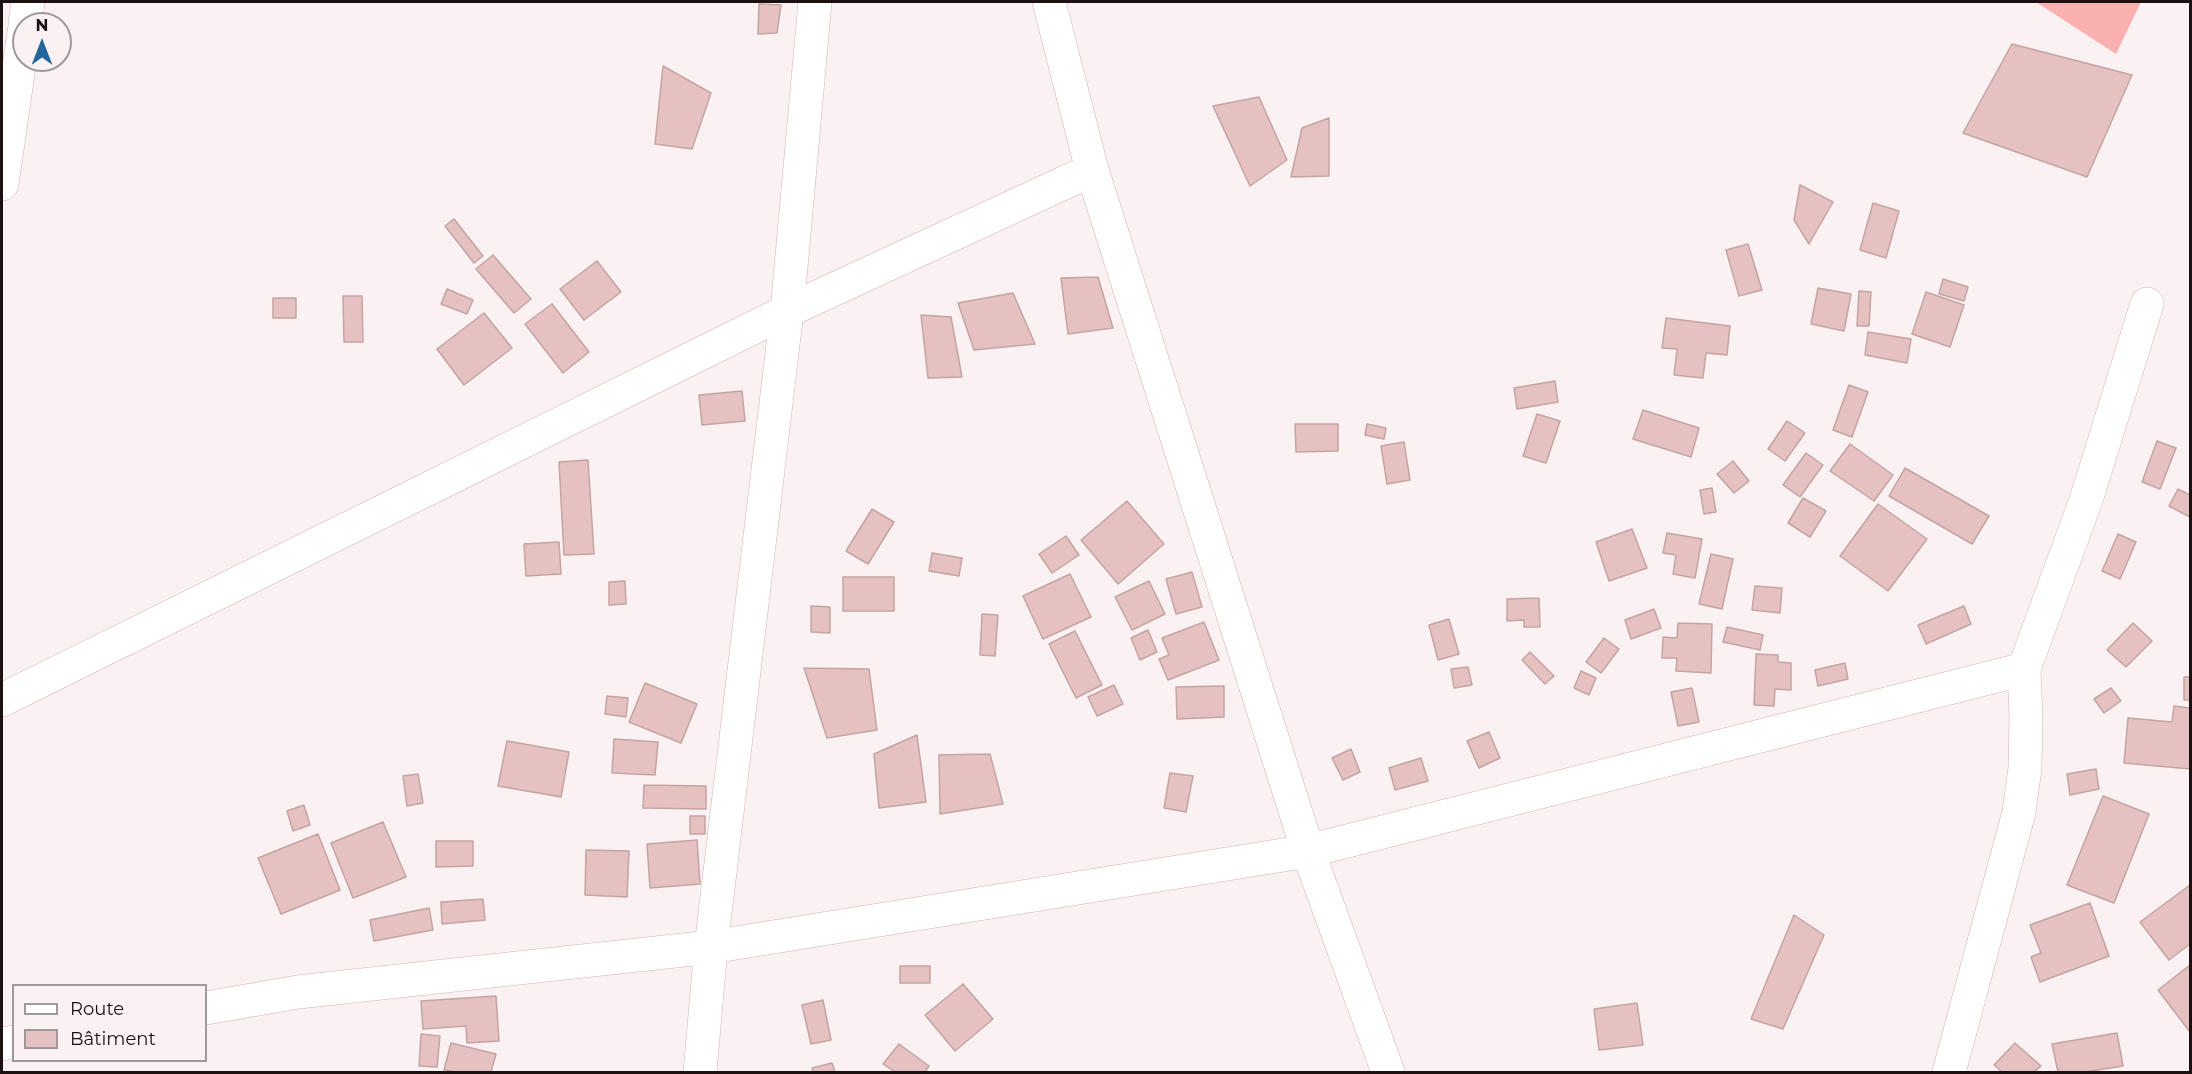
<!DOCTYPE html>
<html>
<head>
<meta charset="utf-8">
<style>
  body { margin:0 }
  #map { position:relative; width:2192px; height:1074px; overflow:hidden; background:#faf2f2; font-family:Montserrat,sans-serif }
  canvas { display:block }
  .frame { position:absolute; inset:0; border:3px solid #1c1010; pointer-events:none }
  .legend { position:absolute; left:12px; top:984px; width:195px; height:78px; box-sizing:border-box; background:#faf2f2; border:2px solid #a19898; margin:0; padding:8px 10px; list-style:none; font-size:18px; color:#1c1010 }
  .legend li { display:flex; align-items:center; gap:12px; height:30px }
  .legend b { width:30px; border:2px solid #a19898 }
  .north { position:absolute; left:12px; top:12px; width:60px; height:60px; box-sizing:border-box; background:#faf2f2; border:2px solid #a19898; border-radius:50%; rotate:0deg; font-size:16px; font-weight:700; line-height:24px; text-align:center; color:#1c1010 }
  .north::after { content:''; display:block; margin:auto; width:21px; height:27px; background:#24649a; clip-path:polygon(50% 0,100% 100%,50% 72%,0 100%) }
</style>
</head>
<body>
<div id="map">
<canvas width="2192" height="1074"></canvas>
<div class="frame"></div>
<ul class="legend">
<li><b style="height:8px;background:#fff"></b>Route</li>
<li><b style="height:16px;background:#e5c1c1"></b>Bâtiment</li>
</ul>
<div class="north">N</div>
</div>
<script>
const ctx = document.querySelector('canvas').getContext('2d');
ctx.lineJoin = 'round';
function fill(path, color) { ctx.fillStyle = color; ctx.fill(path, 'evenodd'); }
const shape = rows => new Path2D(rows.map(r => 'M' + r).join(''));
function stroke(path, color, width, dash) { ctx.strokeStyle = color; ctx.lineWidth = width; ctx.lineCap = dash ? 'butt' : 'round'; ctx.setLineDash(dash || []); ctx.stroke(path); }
const green = shape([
  [2036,2,2141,2,2116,54]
]);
const building = shape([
  [759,4,781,5,777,33,758,34,759,4],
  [2012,44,2132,75,2087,177,1963,133,2012,44],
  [663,66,711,93,692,149,655,144,663,66],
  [1259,97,1287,160,1250,186,1213,106,1259,97],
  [1329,118,1329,176,1291,177,1302,128,1329,118],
  [1800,185,1833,202,1809,244,1794,220,1800,185],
  [1873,203,1899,211,1886,258,1860,250,1873,203],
  [454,219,483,256,474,263,445,226,454,219],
  [1748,244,1762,290,1739,296,1726,250,1748,244],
  [493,255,531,299,514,313,476,269,493,255],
  [597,261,621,292,584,320,560,289,597,261],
  [1098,277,1113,328,1068,334,1061,278,1098,277],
  [1943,279,1968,287,1964,301,1939,294,1943,279],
  [1818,288,1851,294,1844,331,1811,324,1818,288],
  [447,289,473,300,467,314,441,304,447,289],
  [1859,291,1871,292,1869,326,1857,326,1859,291],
  [1926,292,1964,305,1950,347,1912,334,1926,292],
  [1013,293,1035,344,974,350,958,303,1013,293],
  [343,296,362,296,363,342,344,342,343,296],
  [273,298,296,298,296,318,273,318,273,298],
  [552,304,589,352,563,373,525,324,552,304],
  [484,313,512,348,464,385,437,349,484,313],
  [921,315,951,317,962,377,928,378,921,315],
  [1666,318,1730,326,1727,355,1706,353,1703,378,1674,375,1677,349,1662,348,1666,318],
  [1868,332,1911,339,1907,363,1865,355,1868,332],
  [1555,381,1558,402,1517,409,1514,388,1555,381],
  [1849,385,1868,392,1852,437,1833,430,1849,385],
  [742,391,745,421,702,425,699,395,742,391],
  [1643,410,1699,428,1691,457,1633,439,1643,410],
  [1537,414,1560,421,1546,463,1523,456,1537,414],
  [1787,421,1805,433,1785,461,1768,449,1787,421],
  [1295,424,1338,424,1338,451,1296,452,1295,424],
  [1367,424,1386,428,1384,439,1365,435,1367,424],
  [2157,441,2176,448,2160,489,2142,482,2157,441],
  [1404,442,1410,480,1387,484,1381,446,1404,442],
  [1850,444,1893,475,1874,501,1830,471,1850,444],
  [1806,453,1823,465,1800,497,1783,485,1806,453],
  [588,460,594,554,564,555,559,462,588,460],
  [1733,461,1749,481,1734,493,1717,474,1733,461],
  [1905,468,1989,516,1972,544,1889,496,1905,468],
  [1712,488,1716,512,1704,514,1700,490,1712,488],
  [2178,489,2190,495,2190,517,2169,506,2178,489],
  [1803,498,1826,511,1810,537,1788,523,1803,498],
  [1127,501,1164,544,1118,584,1081,540,1127,501],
  [1878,504,1927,539,1888,591,1840,556,1878,504],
  [872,509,894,522,868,564,846,551,872,509],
  [1632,529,1647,568,1609,581,1596,542,1632,529],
  [1667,533,1702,539,1695,578,1673,574,1676,555,1663,553,1667,533],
  [2118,534,2136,542,2120,579,2102,571,2118,534],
  [1066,536,1079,555,1052,573,1039,554,1066,536],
  [559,542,561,574,526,576,524,544,559,542],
  [932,553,962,558,959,576,929,571,932,553],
  [1711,554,1733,559,1722,609,1699,604,1711,554],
  [1192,572,1202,607,1176,614,1166,579,1192,572],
  [1070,574,1091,617,1043,639,1023,596,1070,574],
  [843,577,894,577,894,611,843,611,843,577],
  [625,581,626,604,609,605,609,582,625,581],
  [1149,581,1165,614,1132,630,1115,597,1149,581],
  [1755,586,1782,588,1780,613,1752,610,1755,586],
  [1539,598,1540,627,1524,627,1524,620,1507,621,1507,599,1539,598],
  [811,606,830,607,830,633,811,632,811,606],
  [1964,606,1971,624,1926,644,1918,625,1964,606],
  [1654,609,1661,628,1631,639,1625,620,1654,609],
  [982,614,998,615,995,656,980,655,982,614],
  [1449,619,1459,654,1438,660,1429,625,1449,619],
  [1204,622,1219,660,1168,680,1159,659,1169,655,1162,638,1204,622],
  [1678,623,1712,624,1711,673,1676,671,1677,658,1662,658,1663,637,1677,638,1678,623],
  [2133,623,2152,641,2126,667,2107,650,2133,623],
  [1727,627,1763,635,1760,650,1723,642,1727,627],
  [1148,630,1157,652,1140,660,1131,638,1148,630],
  [1075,631,1102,685,1076,698,1049,644,1075,631],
  [1604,638,1619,649,1601,673,1586,662,1604,638],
  [1530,652,1554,676,1545,684,1522,660,1530,652],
  [1756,654,1778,655,1778,662,1791,663,1791,690,1775,689,1774,706,1754,705,1756,654],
  [1845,663,1848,679,1818,686,1815,670,1845,663],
  [1468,667,1472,685,1454,688,1451,669,1468,667],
  [804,668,869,669,877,730,827,738,804,668],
  [1581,671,1596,678,1589,695,1574,688,1581,671],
  [2184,677,2190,677,2190,700,2184,700,2184,677],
  [645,683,697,704,681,743,629,722,645,683],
  [1114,685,1123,704,1097,716,1088,697,1114,685],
  [1224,686,1224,717,1177,719,1176,687,1224,686],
  [1692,688,1699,722,1678,726,1671,692,1692,688],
  [2111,688,2121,701,2104,713,2094,699,2111,688],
  [607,696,628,698,626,717,605,714,607,696],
  [2174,706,2190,708,2190,769,2124,763,2128,718,2172,722,2174,706],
  [1489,732,1500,758,1479,768,1467,741,1489,732],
  [917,735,926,802,879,808,874,754,917,735],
  [614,739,658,742,655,775,612,773,614,739],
  [507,741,569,752,561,797,498,786,507,741],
  [1351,749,1360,772,1343,780,1332,758,1351,749],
  [990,754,1003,804,940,814,939,755,990,754],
  [1421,758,1428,781,1395,790,1389,768,1421,758],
  [2096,769,2099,789,2070,795,2067,774,2096,769],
  [1170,773,1193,776,1186,812,1164,808,1170,773],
  [418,774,423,803,407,806,403,776,418,774],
  [644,785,706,786,706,809,643,808,644,785],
  [2103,796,2149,814,2114,903,2067,885,2103,796],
  [304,805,310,825,293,831,287,811,304,805],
  [690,816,705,816,705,834,690,834,690,816],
  [383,822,406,877,353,898,331,843,383,822],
  [318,834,340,890,281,914,258,858,318,834],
  [697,840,700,884,650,888,647,844,697,840],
  [436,841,473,841,473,866,436,867,436,841],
  [586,850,629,851,627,897,585,895,586,850],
  [2190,885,2190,944,2169,960,2140,922,2190,885],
  [483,899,485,920,442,924,441,902,483,899],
  [2090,903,2109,956,2040,982,2031,957,2041,953,2030,925,2090,903],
  [429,908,433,930,374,941,370,920,429,908],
  [1794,915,1824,935,1783,1029,1751,1019,1794,915],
  [2190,965,2190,1032,2158,990,2190,965],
  [900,966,930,966,930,983,900,983,900,966],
  [963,984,993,1019,955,1051,925,1015,963,984],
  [496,996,499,1041,467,1043,466,1026,423,1029,421,1001,496,996],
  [823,1000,831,1040,811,1044,802,1005,823,1000],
  [1637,1003,1643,1045,1599,1050,1594,1009,1637,1003],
  [2117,1033,2123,1066,2085,1072,2058,1072,2052,1044,2117,1033],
  [421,1034,440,1036,437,1067,419,1066,421,1034],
  [451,1043,496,1054,491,1072,456,1072,444,1070,451,1043],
  [2015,1043,2041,1066,2034,1072,2002,1072,1994,1065,2015,1043],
  [899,1044,929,1066,925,1072,895,1072,883,1064,899,1044],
  [832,1063,835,1072,813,1072,812,1068,832,1063]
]);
const street = shape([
  [1049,2,1092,170,1308,851,1388,1072],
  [25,24,28,2],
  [2,184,24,32],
  [2,700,787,311,1092,170],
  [206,1008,298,992,711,947,1308,851,2024,669],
  [2,1044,14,1042],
  [700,1072,711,947,787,311,815,2],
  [1949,1072,2019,812,2025,768,2026,718,2024,669,2086,500,2147,304]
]);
fill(green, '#fbb0b0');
fill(building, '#e5c1c1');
stroke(building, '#c6a3a3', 1.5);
stroke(street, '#d4b1b0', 34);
stroke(street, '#fff', 33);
</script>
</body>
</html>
